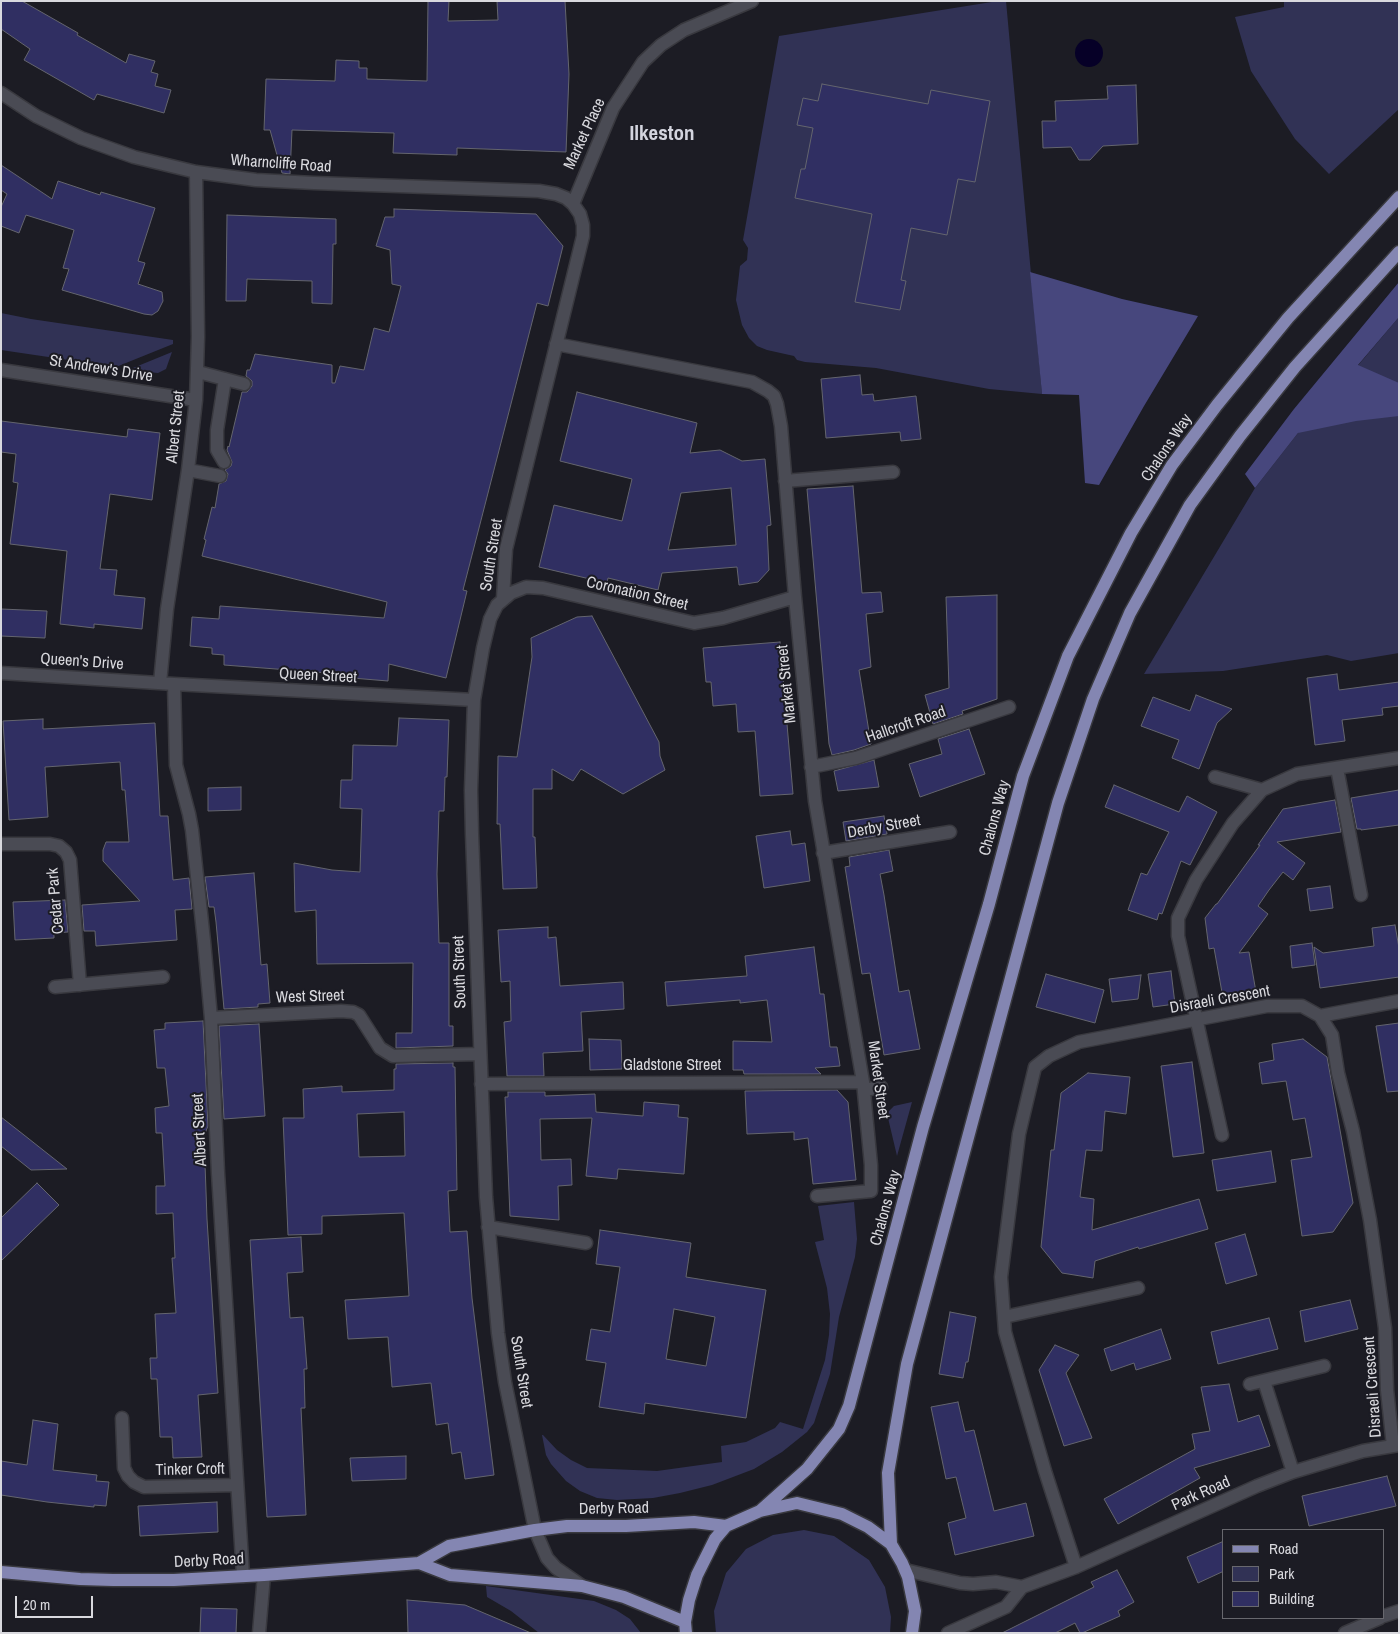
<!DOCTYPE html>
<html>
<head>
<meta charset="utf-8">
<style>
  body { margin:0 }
  #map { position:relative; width:1400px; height:1634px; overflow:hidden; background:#1c1c24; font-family:"Archivo Narrow",sans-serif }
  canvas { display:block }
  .frame { position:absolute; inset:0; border:2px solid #d9d9de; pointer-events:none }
  .legend { position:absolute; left:1222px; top:1529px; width:162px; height:90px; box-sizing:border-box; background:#1c1c24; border:1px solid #68686e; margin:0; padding:6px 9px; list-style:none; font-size:15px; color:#d9d9de }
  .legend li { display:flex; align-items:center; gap:10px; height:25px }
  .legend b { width:25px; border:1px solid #68686e }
  .scale { position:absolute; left:15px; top:1596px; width:78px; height:22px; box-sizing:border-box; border:2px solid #d9d9de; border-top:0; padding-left:6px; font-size:15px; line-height:18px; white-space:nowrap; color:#d9d9de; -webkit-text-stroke:4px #1c1c24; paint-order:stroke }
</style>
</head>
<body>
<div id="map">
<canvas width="1400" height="1634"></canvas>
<div class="frame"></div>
<ul class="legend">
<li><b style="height:6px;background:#8486b2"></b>Road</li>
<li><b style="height:14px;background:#313255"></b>Park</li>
<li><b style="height:14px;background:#302f62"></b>Building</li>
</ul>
<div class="scale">20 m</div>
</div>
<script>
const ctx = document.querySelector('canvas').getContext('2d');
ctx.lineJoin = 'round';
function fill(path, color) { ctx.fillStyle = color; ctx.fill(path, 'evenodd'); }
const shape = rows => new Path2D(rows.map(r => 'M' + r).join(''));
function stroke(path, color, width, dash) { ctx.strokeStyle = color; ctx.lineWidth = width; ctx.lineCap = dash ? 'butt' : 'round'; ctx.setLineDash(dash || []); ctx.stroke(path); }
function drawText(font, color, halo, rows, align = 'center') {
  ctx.font = font + ' "Archivo Narrow",sans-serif'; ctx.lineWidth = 4; ctx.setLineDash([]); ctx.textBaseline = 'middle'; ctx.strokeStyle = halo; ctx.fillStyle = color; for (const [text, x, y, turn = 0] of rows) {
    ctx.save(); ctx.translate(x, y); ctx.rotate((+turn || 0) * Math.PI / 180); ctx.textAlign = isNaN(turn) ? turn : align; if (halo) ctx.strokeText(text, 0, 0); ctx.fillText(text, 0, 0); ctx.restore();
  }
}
const green = shape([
  [998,1,1006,1,1042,394,989,389,876,368,805,362,797,360,794,356,767,350,757,346,749,338,742,325,736,300,740,266,747,260,748,248,743,240,779,36],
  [1284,1,1399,1,1399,109,1329,174,1295,139,1251,71,1235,17,1284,7],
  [1,313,31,319,173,340,173,344,116,367,1,350],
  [1399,317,1399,653,1351,661,1327,655,1223,671,1144,674,1255,488,1298,433,1328,401],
  [172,352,166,369,158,373,128,370],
  [912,1102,897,1156,888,1118,889,1111,894,1106],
  [854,1202,857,1239,855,1257,839,1317,830,1374,814,1423,807,1432,782,1452,754,1469,712,1485,680,1493,653,1498,617,1500,597,1498,580,1491,566,1481,551,1464,546,1455,542,1435,543,1435,557,1450,571,1460,587,1468,657,1471,722,1462,721,1446,746,1442,775,1428,780,1422,803,1429,825,1360,829,1335,830,1314,827,1288,815,1242,824,1240,818,1206],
  [804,1530,834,1536,869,1560,885,1587,891,1617,890,1633,716,1633,714,1611,726,1573,746,1549,773,1535],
  [486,1586,594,1601,616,1610,630,1619,641,1633,539,1633,511,1611,487,1597]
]);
const forest = shape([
  [1030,272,1122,299,1198,316,1144,406,1099,485,1085,483,1079,395,1042,394],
  [1399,282,1399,317,1358,365,1399,383,1399,416,1356,421,1298,433,1255,488,1245,474,1294,409]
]);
const water = shape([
  '1075 53a14 14 0 1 1 28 0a14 14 0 1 1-28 0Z'
]);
const building = shape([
  [1,1,22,1,78,33,77,35,126,63,129,54,155,61,151,72,158,74,155,86,171,90,164,113,97,94,94,100,24,60,30,49,1,29,1,1],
  [428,1,449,1,448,21,498,20,497,1,565,1,569,74,566,152,457,148,457,155,393,153,394,133,292,130,290,174,282,173,270,130,264,130,266,79,335,81,336,60,359,61,359,68,367,68,367,79,427,81,428,1],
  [822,84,928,104,931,90,990,101,975,182,958,179,947,235,911,228,901,280,906,281,900,310,855,302,872,214,795,198,801,169,805,169,813,128,797,125,803,98,818,101,822,84],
  [1136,85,1138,144,1103,146,1090,160,1079,160,1071,147,1043,148,1042,121,1056,121,1055,101,1108,99,1107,86,1136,85],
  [1,165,52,199,58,181,100,195,101,192,155,208,138,261,145,263,138,284,162,292,163,301,158,311,152,315,144,314,62,290,69,269,63,268,74,230,26,215,19,233,1,226,1,207,7,194,1,190,1,165],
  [394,209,536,214,563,246,548,306,537,303,463,590,467,591,446,678,389,664,388,681,328,676,328,673,224,665,224,655,212,654,212,648,190,646,192,617,219,619,220,606,384,618,387,602,202,556,206,540,204,539,212,507,215,508,219,484,226,481,228,474,225,470,231,466,232,462,227,450,228,446,229,447,242,392,247,392,252,386,252,381,246,376,247,370,250,370,255,354,332,365,332,383,335,383,340,366,364,370,374,328,389,332,401,286,392,284,390,250,376,246,385,217,394,217,394,209],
  [227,215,336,219,336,244,333,244,332,304,312,303,312,281,247,279,246,301,226,301,227,215],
  [860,375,862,395,873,394,874,401,916,396,921,439,901,441,900,432,826,438,821,379,860,375],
  [577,392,697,423,690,453,720,450,742,461,765,459,771,525,767,526,769,570,758,582,739,585,737,567,662,573,658,590,608,578,607,583,539,567,554,505,622,521,632,479,560,461,577,392],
  [731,488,736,545,668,550,681,493,731,488],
  [1,421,127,437,128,429,160,433,152,500,110,494,100,569,117,570,114,595,145,598,142,629,94,624,94,628,60,624,67,551,10,544,18,483,13,482,16,454,1,452,1,421],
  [853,486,862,593,881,592,883,612,866,614,871,667,859,670,871,744,854,750,832,755,829,744,807,489,853,486],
  [997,595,997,699,962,711,963,714,933,724,925,695,949,688,946,597,997,595],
  [1,609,47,611,45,638,1,636,1,609],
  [592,616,659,742,660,756,665,770,623,794,581,769,573,781,552,769,552,789,533,789,533,837,535,837,537,888,503,889,500,824,497,824,498,756,517,757,532,657,531,638,577,617,592,616],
  [780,642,793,794,760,796,755,731,738,732,736,704,713,706,711,682,706,682,703,648,780,642],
  [1337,674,1339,690,1399,682,1399,706,1382,708,1383,715,1342,720,1345,741,1315,745,1307,678,1337,674],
  [1196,695,1232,709,1217,723,1199,769,1172,758,1179,740,1141,726,1153,697,1190,711,1196,695],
  [399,718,449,720,447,777,445,777,444,811,439,811,437,874,439,943,449,943,449,1026,453,1026,453,1046,396,1048,396,1033,412,1033,413,963,317,964,316,910,295,912,294,863,332,870,360,872,362,809,340,808,341,780,352,780,353,745,397,746,399,718],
  [43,719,43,729,155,723,160,816,168,816,173,880,189,878,192,909,175,910,177,940,96,946,95,931,84,931,82,905,140,901,103,861,103,850,106,842,129,842,125,790,122,790,120,762,45,767,48,817,9,820,3,721,43,719],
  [969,729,985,774,920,797,909,764,942,754,938,739,969,729],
  [874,760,879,787,838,791,834,771,874,760],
  [1114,785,1179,812,1187,796,1217,812,1190,865,1181,861,1162,914,1159,913,1157,920,1128,910,1141,873,1147,875,1169,832,1105,807,1114,785],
  [241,787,241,810,208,811,208,788,241,787],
  [1399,790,1399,825,1361,830,1361,829,1357,829,1351,798,1399,790],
  [1335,800,1341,832,1277,842,1305,863,1293,880,1283,872,1269,890,1258,906,1268,914,1239,953,1249,952,1256,992,1223,998,1214,948,1209,949,1205,918,1216,904,1217,904,1260,845,1258,845,1283,809,1335,800],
  [884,816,887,834,846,841,843,822,884,816],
  [790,831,792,845,805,843,810,881,764,888,756,836,790,831],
  [889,850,893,871,880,874,884,895,899,992,909,990,920,1049,884,1055,870,973,862,974,845,867,850,866,849,857,889,850],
  [254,873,261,965,267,964,270,1003,258,1004,258,1007,224,1009,216,922,214,907,209,907,205,877,254,873],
  [1330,886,1333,908,1310,911,1307,889,1330,886],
  [65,900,68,932,54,933,54,938,15,940,13,902,65,900],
  [1395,925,1399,948,1399,977,1320,988,1314,947,1323,953,1374,946,1372,928,1395,925],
  [548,927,548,938,556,937,560,986,623,982,624,1009,581,1012,583,1051,543,1053,544,1076,507,1076,504,1022,511,1021,510,981,501,982,498,930,548,927],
  [1312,943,1315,965,1292,968,1290,946,1312,943],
  [814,947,820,994,824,994,830,1047,837,1047,840,1066,815,1068,821,1074,744,1074,743,1070,733,1070,733,1041,772,1042,767,1000,740,1003,740,1000,667,1006,665,982,747,976,745,956,814,947],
  [1171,971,1175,1004,1153,1007,1148,974,1171,971],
  [1046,974,1104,990,1095,1023,1036,1007,1046,974],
  [1141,975,1138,999,1112,1002,1109,979,1141,975],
  [203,1021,208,1126,204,1136,207,1219,218,1393,198,1395,202,1457,173,1458,172,1437,160,1437,157,1379,151,1379,150,1358,157,1358,155,1314,176,1313,172,1258,175,1258,173,1213,156,1214,156,1186,165,1186,162,1133,156,1133,155,1108,169,1106,165,1068,157,1068,154,1030,165,1029,165,1023,203,1021],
  [1399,1023,1399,1091,1387,1092,1376,1026,1399,1023],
  [259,1024,265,1116,224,1119,219,1026,259,1024],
  [589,1039,621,1040,622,1069,590,1070,589,1039],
  [1303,1039,1327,1057,1353,1203,1333,1232,1302,1236,1291,1160,1312,1157,1305,1118,1293,1120,1286,1081,1262,1084,1259,1063,1274,1060,1272,1044,1303,1039],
  [1192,1062,1204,1153,1173,1157,1161,1066,1192,1062],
  [453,1063,453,1067,455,1067,457,1190,448,1191,450,1232,467,1231,472,1298,494,1475,465,1479,461,1452,452,1454,448,1423,436,1425,431,1383,392,1387,388,1337,348,1339,345,1300,409,1296,404,1213,322,1216,322,1234,288,1235,283,1118,304,1118,303,1089,342,1086,342,1092,394,1090,394,1069,396,1069,396,1064,453,1063],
  [404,1112,405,1156,359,1157,357,1114,404,1112],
  [1088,1073,1130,1077,1126,1114,1105,1111,1102,1151,1086,1150,1080,1197,1094,1199,1092,1230,1199,1199,1208,1229,1139,1249,1138,1247,1095,1261,1093,1278,1062,1273,1041,1247,1051,1150,1054,1150,1061,1093,1088,1073],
  [837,1090,848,1102,856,1180,813,1184,808,1138,794,1140,794,1132,747,1134,745,1091,837,1090],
  [508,1092,545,1092,545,1096,595,1094,596,1112,643,1116,644,1102,679,1105,678,1117,688,1118,684,1174,618,1169,617,1179,586,1176,592,1118,540,1119,541,1160,571,1159,572,1185,558,1186,559,1220,510,1216,505,1097,508,1097,508,1092],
  [1,1117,24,1135,67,1169,31,1170,1,1146,1,1117],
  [1271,1151,1276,1182,1217,1191,1212,1160,1271,1151],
  [37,1183,59,1205,1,1261,1,1218,37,1183],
  [600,1230,691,1243,686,1277,766,1290,746,1418,645,1403,644,1414,599,1407,606,1363,586,1360,591,1329,610,1332,620,1267,596,1264,600,1230],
  [674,1309,715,1317,706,1366,666,1359,674,1309],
  [1245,1234,1257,1275,1226,1284,1215,1243,1245,1234],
  [301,1237,303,1272,287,1273,290,1318,303,1317,307,1369,304,1369,305,1408,301,1408,306,1515,267,1517,250,1240,301,1237],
  [1350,1300,1358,1329,1305,1342,1300,1311,1350,1300],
  [950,1312,976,1317,968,1362,966,1362,963,1378,939,1374,950,1312],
  [1269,1318,1278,1349,1218,1364,1211,1332,1269,1318],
  [1161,1329,1171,1359,1136,1370,1134,1363,1111,1371,1104,1349,1161,1329],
  [1055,1345,1079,1355,1066,1373,1092,1438,1064,1446,1039,1370,1055,1345],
  [1229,1384,1238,1422,1259,1415,1270,1446,1194,1468,1200,1478,1118,1524,1104,1499,1195,1449,1192,1434,1210,1431,1201,1387,1229,1384],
  [958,1402,965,1432,974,1430,994,1511,1026,1503,1034,1536,955,1555,948,1523,966,1518,956,1477,946,1479,931,1407,958,1402],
  [33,1420,58,1424,53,1470,97,1475,96,1481,109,1482,106,1506,94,1505,94,1507,47,1502,1,1495,1,1461,27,1465,33,1420],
  [406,1456,406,1479,352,1481,350,1458,406,1456],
  [1387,1476,1396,1506,1309,1526,1302,1496,1387,1476],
  [217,1502,218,1532,140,1536,138,1506,217,1502],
  [1224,1541,1224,1571,1198,1583,1187,1557,1224,1541],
  [1117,1570,1134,1602,1118,1611,1120,1616,1082,1633,1080,1633,1075,1623,1055,1633,1002,1633,1094,1587,1091,1582,1117,1570],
  [407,1600,465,1605,531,1633,408,1633,407,1600],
  [201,1608,237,1609,236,1633,200,1633,201,1608]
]);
const minor = shape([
  [1,93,36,116,81,138,134,157,196,172,256,180,314,183,539,191,556,194,566,198,573,204,580,214,583,225,583,236,506,549,503,598],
  [573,204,613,108,643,62,661,45,684,30,752,1],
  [556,344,752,382,768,391,774,396,777,404,781,426,795,597,815,801,863,1082,871,1165,871,1191,817,1196],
  [1,370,196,400],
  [198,372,244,384],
  [224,462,217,450,217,430,225,379],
  [188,470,220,476],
  [785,481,893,472],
  [1,673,174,684,474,700],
  [160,683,167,609,188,470,196,400,198,337,196,172],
  [174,684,176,765,189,814,192,830,204,941,211,1018,218,1173,243,1576],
  [811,767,856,758,1009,707],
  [1337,768,1361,895],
  [1215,777,1262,790],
  [1,844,50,844,59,846,66,852,70,860,80,985],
  [823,853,950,832],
  [55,987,163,977],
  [1320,1016,1399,1001],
  [211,1018,341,1011,353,1012,359,1015,380,1048,393,1056,479,1054],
  [481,1084,863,1082],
  [864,1090,881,1087],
  [1222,1135,1178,936,1178,918,1196,880,1233,823,1262,790,1297,774,1399,758],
  [488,1227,586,1243],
  [1004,1317,1138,1288],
  [1264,1381,1293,1472],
  [1250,1384,1324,1366],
  [122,1418,124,1468,128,1476,134,1482,144,1487,237,1485],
  [1076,1567,1045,1471,1005,1332,1001,1277,1019,1134,1035,1067,1049,1056,1079,1042,1267,1006,1302,1006,1320,1016,1332,1035,1338,1073,1353,1131,1370,1220,1385,1328,1387,1390,1393,1446],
  [905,1570,960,1583,973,1584,996,1582,1022,1587],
  [582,1586,556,1568,547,1558,535,1530,505,1382,498,1333,486,1197,472,834,471,790,474,700,483,648,490,619,497,605,511,593,526,587,543,588,694,623,723,618,795,597],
  [1384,1616,1399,1611],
  [259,1633,264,1575],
  [948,1633,1006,1607,1022,1587,1076,1567,1257,1486,1293,1472,1363,1451,1399,1445],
  [1345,1633,1380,1618]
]);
const major = shape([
  [760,1511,807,1469,839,1429,849,1406,923,1127,989,904,1023,776,1068,656,1131,533,1172,465,1217,405,1288,318,1399,197],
  [891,1544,888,1473,907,1364,1058,803,1093,699,1130,613,1190,505,1240,436,1295,367,1399,252],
  [419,1563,450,1575,582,1586,624,1597,685,1622],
  [1,1572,80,1579,113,1580,174,1580,264,1575,419,1563,449,1546,535,1530,567,1526,626,1526,694,1522,726,1526],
  [686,1633,685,1622,689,1600,697,1575,715,1539,726,1526,760,1511,797,1503,842,1514,868,1527,891,1544,902,1563,908,1577,915,1611,912,1633]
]);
const streetNames = [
  ["Market Place",585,134,-65],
  ["Wharncliffe Road",281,164,4],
  ["St Andrew's Drive",101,369,9],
  ["Albert Street",176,427,-84],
  ["Chalons Way",1167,448,-56],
  ["South Street",492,555,-81],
  ["Coronation Street",637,594,13],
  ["Queen's Drive",82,662,4],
  ["Queen Street",318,676,3],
  ["Market Street",787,684,-96],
  ["Hallcroft Road",906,725,-19],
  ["Chalons Way",995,818,-75],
  ["Derby Street",884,827,-10],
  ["Cedar Park",56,901,-95],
  ["South Street",460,972,-92],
  ["West Street",310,997,-2],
  ["Disraeli Crescent",1220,1000,-10],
  ["Gladstone Street",672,1066],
  ["Market Street",878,1080,82],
  ["Albert Street",200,1130,-93],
  ["Chalons Way",886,1208,-75],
  ["South Street",521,1372,81],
  ["Disraeli Crescent",1373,1387,-94],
  ["Tinker Croft",190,1470,-1],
  ["Park Road",1201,1494,-24],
  ["Derby Road",614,1509,-1],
  ["Derby Road",209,1561,-3]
];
const districtNames = [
  ["Ilkeston",662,134]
];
fill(green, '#313255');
fill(forest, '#47477d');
fill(water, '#060027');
fill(building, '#302f62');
stroke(building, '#64656e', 1);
stroke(minor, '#39393f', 15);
stroke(major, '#39393f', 15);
stroke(minor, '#4a4b54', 12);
stroke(major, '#8486b2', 12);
drawText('16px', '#d9d9de', '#1c1c24', streetNames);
drawText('bold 21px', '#d3d4de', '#1c1c24', districtNames);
</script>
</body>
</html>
